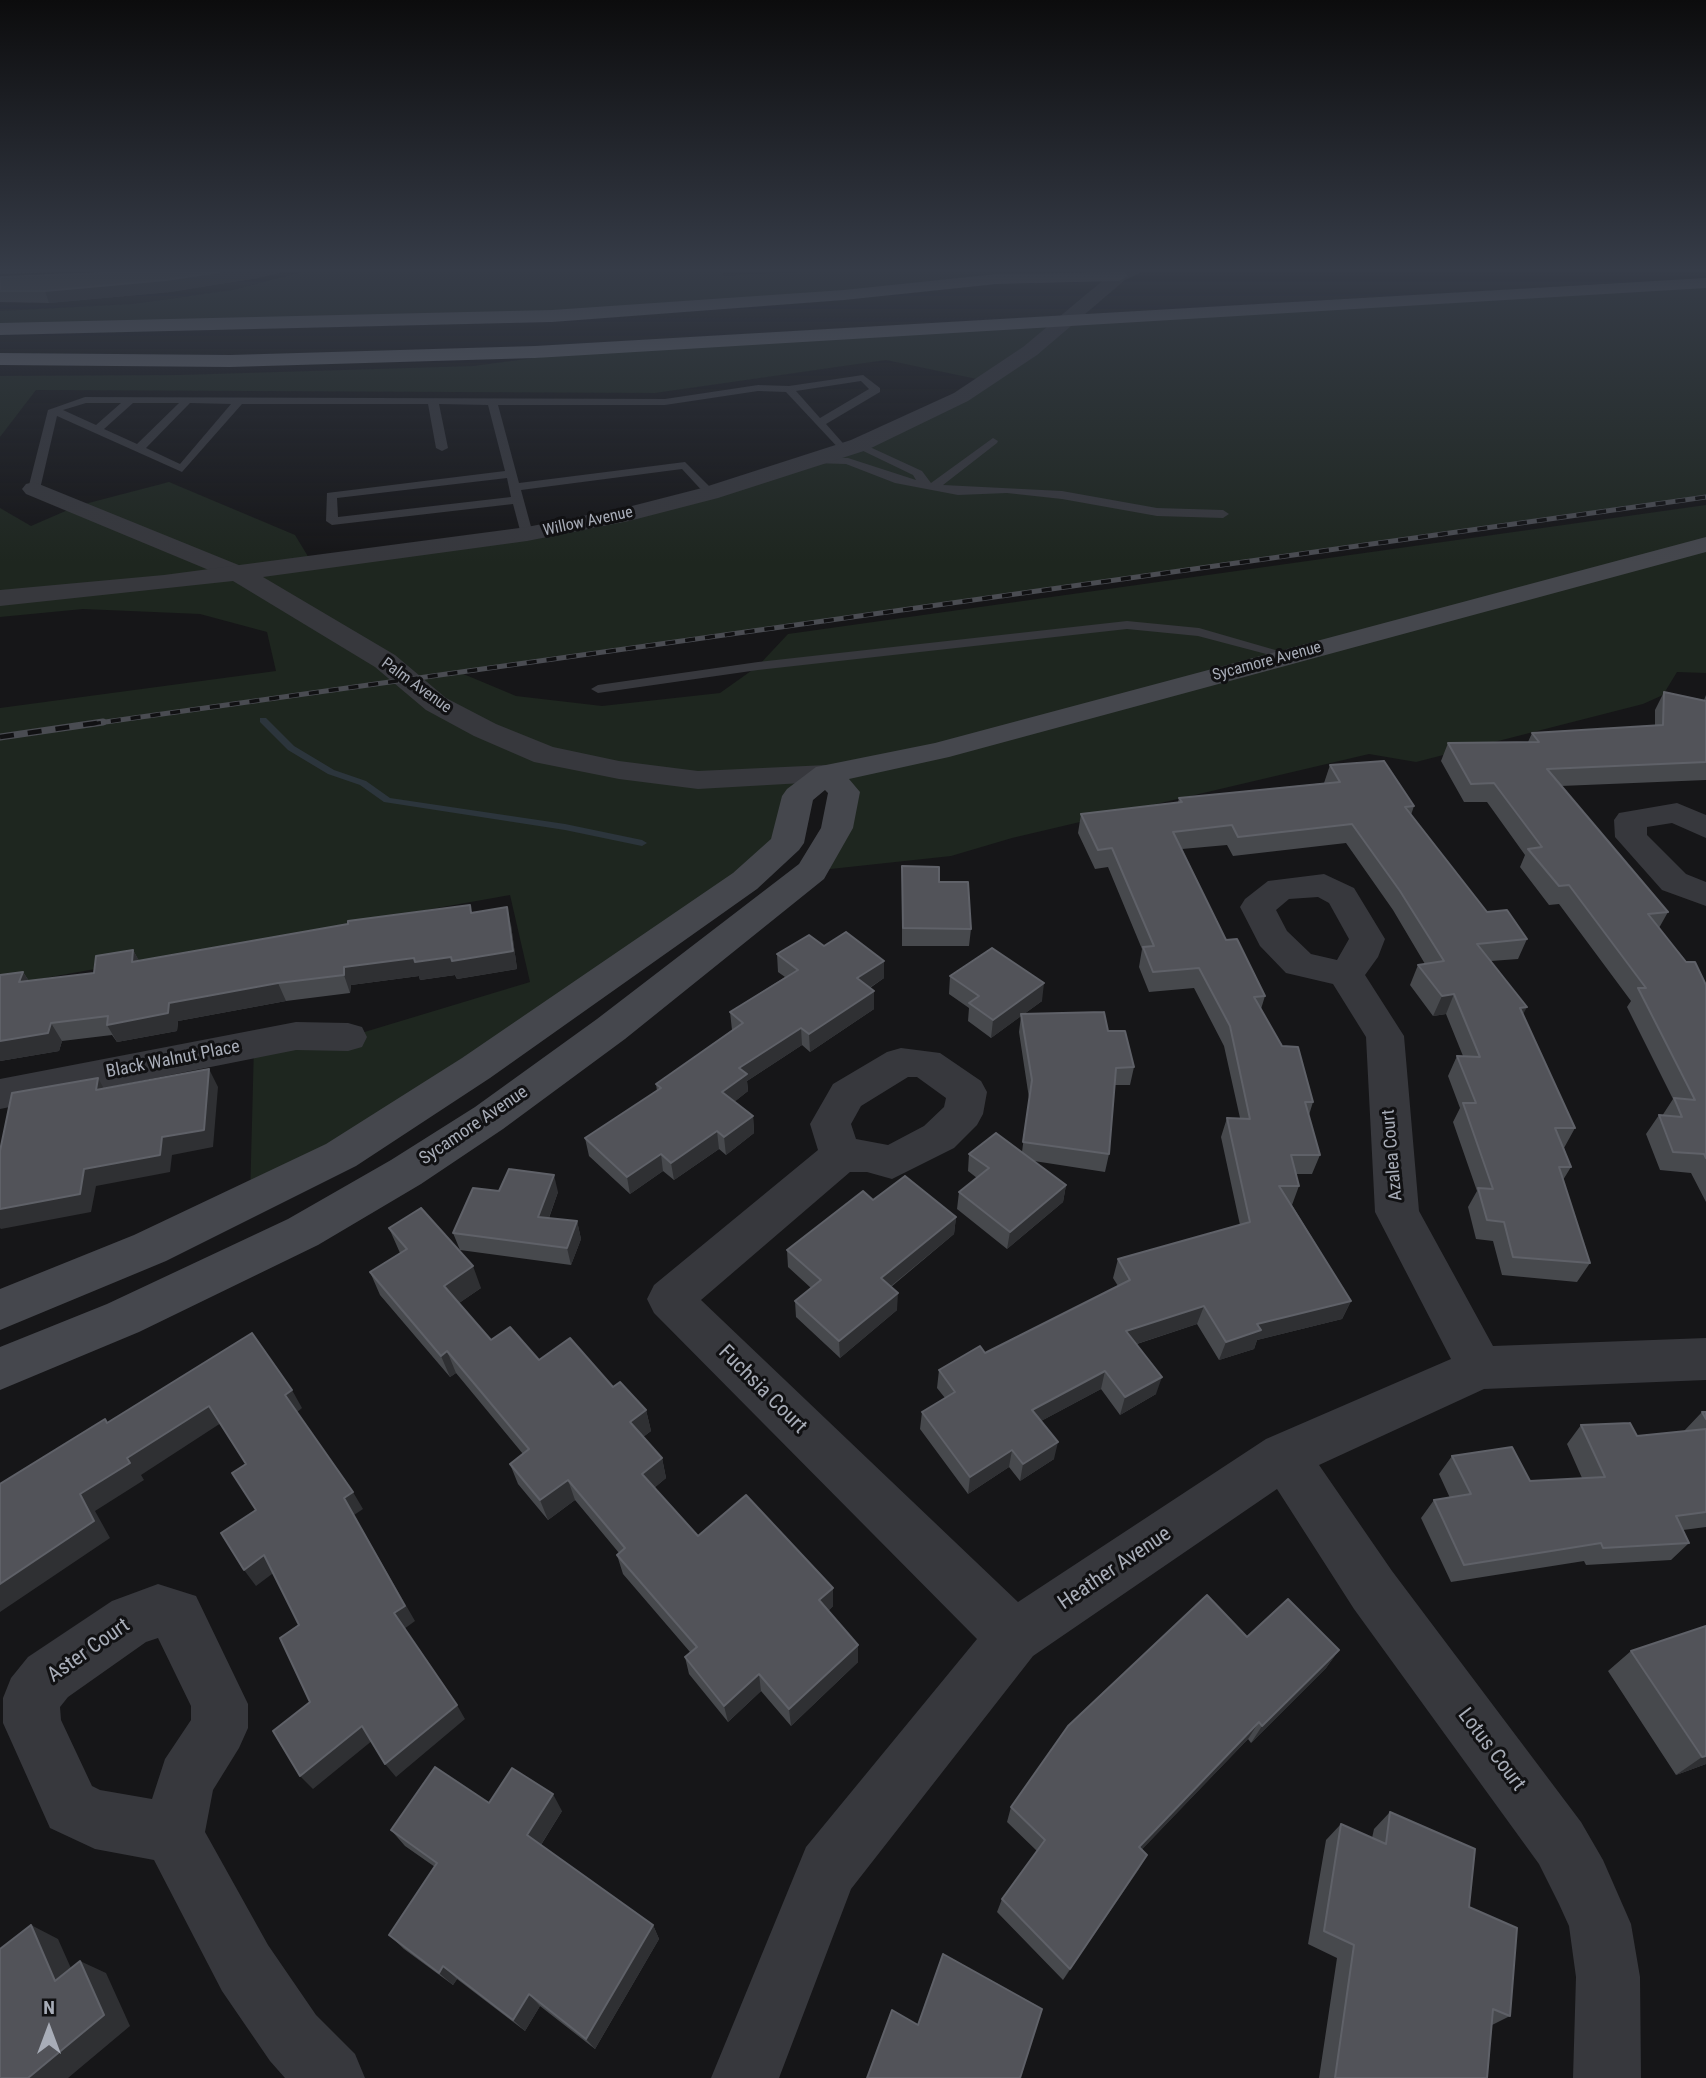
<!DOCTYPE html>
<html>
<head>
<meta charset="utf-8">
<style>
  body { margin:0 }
  #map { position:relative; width:1706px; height:2078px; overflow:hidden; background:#161618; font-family:"Roboto Condensed",sans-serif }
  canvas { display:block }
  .north { position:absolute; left:14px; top:1994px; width:70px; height:70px; -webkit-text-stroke:5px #111113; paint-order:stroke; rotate:0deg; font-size:19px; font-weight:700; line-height:28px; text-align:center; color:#a8adb8 }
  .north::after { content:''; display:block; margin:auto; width:24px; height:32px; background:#a8adb8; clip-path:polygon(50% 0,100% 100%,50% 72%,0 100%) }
</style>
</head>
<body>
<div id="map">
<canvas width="1706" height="2078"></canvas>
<div class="north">N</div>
</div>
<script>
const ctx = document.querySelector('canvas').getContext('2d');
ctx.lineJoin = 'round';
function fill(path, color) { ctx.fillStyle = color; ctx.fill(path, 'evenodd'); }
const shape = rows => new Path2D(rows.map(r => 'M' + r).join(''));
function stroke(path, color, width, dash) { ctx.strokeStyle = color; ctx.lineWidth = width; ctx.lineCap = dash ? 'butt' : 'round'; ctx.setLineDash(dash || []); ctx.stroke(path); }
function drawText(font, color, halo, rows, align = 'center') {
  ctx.font = font + ' "Roboto Condensed",sans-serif'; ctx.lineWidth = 6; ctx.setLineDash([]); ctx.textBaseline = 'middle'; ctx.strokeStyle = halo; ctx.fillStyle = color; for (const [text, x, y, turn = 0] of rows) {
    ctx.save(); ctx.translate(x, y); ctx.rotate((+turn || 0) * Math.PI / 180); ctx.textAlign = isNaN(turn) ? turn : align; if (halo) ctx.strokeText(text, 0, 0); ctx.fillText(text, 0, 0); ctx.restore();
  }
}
const green = shape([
  [303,272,723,272,723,276,797,272,1117,272,1047,276,742,304,0,329,0,311,133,304,232,290],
  [1706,282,1706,497,461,673,516,696,602,706,720,693,758,666,788,634,1706,505,1706,673,1677,672,1663,695,1643,704,1416,762,1369,754,1012,838,951,856,812,871,837,828,827,775,787,843,250,1199,254,1045,348,1037,530,982,510,895,0,986,0,708,276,671,267,632,200,614,83,609,0,617,0,508,31,526,77,506,169,482,295,535,312,563,527,534,813,460,986,381,886,360,655,393,36,390,0,437,0,376,180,375,473,366,610,348,1074,323]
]);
const stream = shape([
  [260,718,266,718,294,746,334,770,366,781,390,798,565,824,642,840,647,843,642,846,565,830,384,802,360,785,328,774,288,750,260,722,260,718]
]);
const service = shape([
  [863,375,880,388,880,392,826,424,849,450,843,453,786,392,758,391,665,405,498,405,519,483,685,462,716,493,706,495,682,469,521,490,533,534,527,538,521,534,513,504,332,525,326,521,327,493,505,471,488,405,439,404,448,448,442,451,436,448,428,404,242,404,182,472,57,416,40,489,34,492,28,489,48,410,85,397,665,399,758,385,789,386,863,375],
  [861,381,869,389,820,418,796,391,861,381],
  [86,403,121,403,96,425,63,410,86,403],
  [133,403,179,403,137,444,104,429,133,403],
  [190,403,231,404,180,464,146,448,190,403],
  [507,478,511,497,338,517,337,498,507,478],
  [993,438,998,441,997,443,943,485,1062,491,1157,508,1223,510,1229,514,1223,518,1157,516,1062,499,1007,493,958,495,895,483,846,464,813,463,807,460,813,457,848,458,916,480,913,475,855,447,853,445,859,442,922,471,931,483,993,438],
  [1127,621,1199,628,1296,656,1289,660,1198,636,1127,629,758,670,598,693,591,689,598,685,758,662,1127,621]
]);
const minor = shape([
  [34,482,246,568,250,573,246,578,228,578,26,494,22,489,26,484,34,482],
  [1677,803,1706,815,1706,838,1672,823,1647,827,1647,835,1686,874,1706,882,1706,906,1662,890,1615,837,1614,820,1619,813,1677,803],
  [1324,874,1354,888,1385,939,1378,957,1365,975,1404,1036,1419,1211,1493,1346,1706,1338,1706,1380,1484,1389,1319,1465,1392,1571,1581,1822,1603,1860,1631,1924,1640,1977,1641,2078,1573,2078,1576,1977,1569,1926,1559,1904,1539,1864,1354,1609,1277,1489,1033,1656,851,1889,779,2078,711,2078,806,1847,977,1639,654,1313,647,1299,654,1285,818,1150,810,1124,833,1084,887,1052,901,1048,940,1053,981,1081,987,1092,983,1114,977,1125,954,1148,892,1179,867,1172,850,1172,701,1300,1018,1602,1266,1439,1451,1359,1375,1212,1366,1037,1333,984,1286,973,1260,946,1240,907,1245,899,1268,881,1324,874],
  [1318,897,1329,903,1349,939,1337,960,1311,954,1287,931,1276,910,1289,899,1318,897],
  [908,1077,917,1077,946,1098,944,1107,924,1126,888,1145,856,1139,851,1124,861,1106,908,1077],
  [296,1022,348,1023,362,1027,367,1037,362,1047,348,1051,296,1050,0,1109,0,1079,296,1022],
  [158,1584,196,1596,248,1704,248,1728,239,1748,213,1790,205,1832,268,1945,316,2015,355,2054,365,2078,285,2078,270,2061,222,1991,154,1860,95,1849,50,1828,12,1743,3,1723,3,1698,11,1678,28,1657,112,1601,158,1584],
  [158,1638,191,1706,191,1720,165,1759,152,1799,100,1790,92,1786,61,1720,60,1707,68,1697,146,1642,158,1638]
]);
const tertiary = shape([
  [1113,272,1142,272,1125,280,1037,355,968,401,867,450,718,498,629,521,527,541,263,577,395,655,446,698,496,724,553,747,619,761,698,771,827,765,838,767,843,774,838,781,698,789,619,779,534,762,474,736,426,710,375,667,233,581,0,606,0,590,164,575,527,527,628,507,702,488,851,440,954,393,1023,347,1113,272]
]);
const secondary = shape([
  [1706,537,1706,552,949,757,849,779,860,792,853,828,824,879,625,1039,503,1129,421,1184,318,1245,139,1332,0,1390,0,1347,107,1304,288,1219,391,1160,475,1107,597,1019,799,864,821,828,828,793,825,790,813,800,804,843,799,850,757,889,490,1078,356,1166,166,1261,0,1330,0,1289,134,1235,326,1144,462,1058,733,873,771,839,782,796,787,789,816,767,935,743,1706,537]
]);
const motorway = shape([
  [1125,272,1128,276,1119,281,997,284,844,300,552,322,0,335,0,323,552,310,844,290,997,274,1125,272],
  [1706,278,1706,288,535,358,230,367,0,365,0,353,230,355,535,346,1706,278]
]);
const railFar1 = shape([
  [91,724,1706,497]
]);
const rail = shape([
  [0,737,103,722]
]);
const wall = shape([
  [0,272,67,272,0,274],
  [0,277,258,278,170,292,49,303,0,302],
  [1664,692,1704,700,1706,695,1706,780,1561,786,1668,912,1659,928,1706,985,1706,1202,1691,1173,1660,1170,1646,1134,1659,1115,1662,1116,1673,1099,1627,1007,1631,1001,1559,904,1549,905,1520,867,1525,855,1487,802,1464,802,1441,761,1448,743,1528,742,1532,733,1655,725,1655,710],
  [1330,765,1414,806,1411,815,1487,912,1527,939,1518,959,1491,961,1523,1014,1575,1128,1564,1148,1571,1167,1563,1180,1590,1263,1577,1282,1502,1275,1493,1241,1476,1239,1468,1207,1477,1191,1453,1122,1460,1108,1448,1076,1457,1056,1463,1056,1446,1014,1433,1016,1410,985,1418,965,1425,964,1393,910,1346,843,1233,856,1227,845,1182,849,1226,940,1265,996,1261,1009,1313,1102,1309,1115,1320,1155,1312,1174,1296,1174,1299,1186,1292,1205,1351,1301,1342,1319,1257,1340,1254,1349,1219,1360,1197,1324,1137,1344,1156,1394,1120,1415,1101,1389,1041,1421,1054,1459,1020,1481,1009,1467,968,1494,920,1429,922,1412,945,1398,937,1388,939,1370,985,1353,1118,1286,1113,1278,1118,1259,1240,1225,1221,1137,1227,1118,1240,1118,1224,1046,1194,988,1149,992,1139,967,1142,949,1108,867,1095,869,1078,833,1081,814,1178,802,1179,798,1324,783],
  [902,866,939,882,971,929,969,946,902,946],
  [472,912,511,925,517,969,457,979,455,975,420,980,419,976,351,985,350,993,286,1001,178,1021,177,1031,117,1042,112,1035,62,1041,59,1051,0,1061,0,975,23,972,29,981,94,973,133,950,139,961],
  [824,946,884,978,870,988,874,991,874,1009,810,1052,802,1045,747,1081,748,1091,734,1102,753,1116,754,1133,726,1155,719,1149,674,1180,663,1171,630,1194,589,1156,585,1138,657,1091,656,1084,732,1030,730,1012,785,977,778,972,777,954],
  [950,976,1042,1001,1024,1014,1108,1031,1134,1067,1130,1085,1114,1085,1109,1154,1105,1172,1034,1161,1066,1185,1063,1202,1007,1249,957,1209,959,1192,977,1178,968,1171,969,1154,1022,1152,1029,1098,1019,1032,1021,1016,991,1038,968,1021,969,1008,949,994],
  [499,1191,558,1192,549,1218,577,1221,581,1239,571,1265,460,1250,453,1233],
  [873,1200,956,1217,954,1234,891,1287,897,1310,840,1358,796,1317,795,1301,811,1288,788,1267,787,1250],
  [389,1228,481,1288,459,1303,491,1340,539,1360,613,1387,646,1410,651,1431,643,1437,662,1458,666,1478,654,1488,698,1536,833,1606,828,1611,858,1645,858,1662,791,1726,761,1691,728,1722,689,1674,685,1657,690,1652,623,1574,617,1555,619,1553,575,1500,548,1520,518,1484,510,1464,523,1454,456,1373,450,1377,380,1295,370,1272,400,1253],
  [1702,1412,1706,1412,1706,1527,1683,1530,1689,1543,1671,1560,1586,1565,1584,1561,1451,1582,1421,1518,1434,1500,1450,1498,1439,1474,1452,1456,1530,1481,1582,1478,1567,1444,1581,1425,1637,1436,1684,1431],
  [1247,1637,1339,1650,1326,1668,1251,1743,1248,1739,1142,1849,1147,1855,1063,1980,997,1912,1002,1899,1037,1851,1007,1822,1011,1807],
  [1631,1651,1706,1764,1676,1775,1608,1671],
  [489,1803,562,1811,541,1845,653,1925,659,1939,595,2049,540,2006,525,2031,457,1979,453,1985,404,1949,389,1935,435,1867,405,1846,391,1830],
  [1390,1812,1469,1907,1510,2016,1492,2025,1487,2078,1319,2078,1337,1958,1308,1944,1326,1840,1341,1824,1372,1838,1374,1829]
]);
const shadedWall = shape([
  [219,272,284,272,258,278,170,292,49,303,45,291],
  [507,907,511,925,517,969,457,979,455,975,420,980,419,976,351,985,350,993,344,975,344,967],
  [133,950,143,968,132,962],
  [884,961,884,978,857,996,857,978],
  [23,972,34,989,19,982],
  [278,983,286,1001,178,1021,177,1031,117,1042,107,1025,169,1003],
  [1044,983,1042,1001,991,1038,993,1020],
  [874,991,874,1009,810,1052,809,1034],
  [1454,994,1446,1014,1433,1016,1442,996],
  [1527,1007,1517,1026,1520,1008],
  [51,1023,62,1041,59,1051,0,1061,0,1041],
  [801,1028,802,1045,747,1081,748,1091,724,1110,722,1092,739,1068],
  [209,1069,218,1087,213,1147,172,1155,170,1172,96,1186,91,1212,1,1229,0,1228,0,1209,84,1169,162,1137],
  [98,1078,108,1096,96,1090],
  [753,1116,754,1133,726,1155,724,1137],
  [717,1131,719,1149,674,1180,671,1163],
  [661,1154,663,1171,630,1194,627,1177],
  [554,1175,558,1192,543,1234,538,1217],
  [1066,1185,1063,1202,1007,1249,1010,1232],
  [956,1217,954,1234,880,1295,881,1278],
  [577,1221,581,1239,571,1265,567,1248],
  [473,1266,481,1288,452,1308,444,1286],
  [898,1293,897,1310,840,1358,839,1341],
  [1351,1301,1342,1319,1257,1340,1254,1349,1219,1360,1226,1342,1257,1324],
  [1204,1306,1197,1324,1121,1349,1126,1331],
  [447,1351,456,1373,450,1377,441,1356],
  [1105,1371,1101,1389,1028,1428,1032,1410],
  [1162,1377,1156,1394,1120,1415,1125,1397],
  [292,1390,302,1408,296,1413,285,1395],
  [209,1406,221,1423,141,1475,144,1480,95,1511,110,1538,0,1612,0,1584,80,1494,127,1458],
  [646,1410,651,1431,635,1443,630,1422],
  [1058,1442,1054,1459,1020,1481,1023,1464],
  [1012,1450,1009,1467,968,1494,970,1477],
  [662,1458,666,1478,647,1494,642,1474],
  [568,1480,575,1500,548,1520,540,1500],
  [353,1492,363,1509,354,1515,415,1621,404,1629,394,1613,344,1498],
  [264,1555,276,1571,256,1586,244,1570],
  [833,1588,833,1606,820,1619,819,1600],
  [858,1645,858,1662,791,1726,789,1709],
  [1339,1650,1326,1668,1251,1743,1262,1726],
  [759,1674,761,1691,728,1722,724,1706],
  [457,1705,465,1719,396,1777,385,1764],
  [1259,1722,1248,1739,1131,1861,1139,1847],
  [362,1726,373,1740,313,1789,300,1776],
  [1706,1756,1706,1764,1676,1775,1702,1757],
  [553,1794,562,1811,537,1851,527,1835],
  [1147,1855,1139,1869,1063,1980,1070,1969],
  [31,1925,58,1939,82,1993,55,1981],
  [653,1925,659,1939,595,2049,586,2039],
  [80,1961,106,1973,130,2026,68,2078,28,2078],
  [443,1966,457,1979,453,1985,439,1973],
  [529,1994,540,2006,525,2031,513,2020]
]);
const building = shape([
  [128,272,219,272,166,280,45,291,0,291,0,277,128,272],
  [1664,692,1706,701,1706,762,1547,769,1668,912,1648,914,1686,962,1695,962,1706,985,1706,1158,1704,1154,1673,1152,1659,1115,1682,1117,1674,1098,1695,1100,1638,988,1646,988,1569,885,1559,886,1528,849,1542,847,1494,783,1471,784,1448,743,1539,742,1532,733,1663,725,1664,692],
  [1384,761,1414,806,1405,807,1487,912,1507,910,1527,939,1477,944,1527,1007,1520,1008,1575,1128,1555,1128,1571,1167,1559,1167,1590,1263,1513,1257,1504,1222,1487,1220,1478,1188,1493,1189,1463,1103,1476,1103,1457,1056,1480,1057,1454,994,1442,996,1418,965,1444,961,1400,891,1352,824,1238,837,1232,825,1173,832,1226,940,1237,939,1265,996,1254,997,1282,1046,1298,1047,1313,1102,1305,1102,1320,1155,1291,1155,1299,1186,1279,1186,1351,1301,1257,1324,1261,1330,1226,1342,1204,1306,1126,1331,1162,1377,1125,1397,1105,1371,1032,1410,1058,1442,1023,1464,1012,1450,970,1477,922,1412,955,1392,939,1370,980,1346,985,1353,1130,1280,1118,1259,1250,1222,1227,1118,1250,1119,1230,1026,1199,968,1153,972,1143,947,1154,946,1112,848,1098,850,1081,814,1182,802,1179,798,1340,782,1330,765,1384,761],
  [902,866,939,867,939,882,968,882,971,929,903,928,902,866],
  [470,905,471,913,507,907,513,951,452,961,451,957,415,962,414,958,344,967,344,975,278,983,169,1003,168,1013,107,1025,108,1016,51,1023,48,1033,0,1041,0,975,23,972,19,982,94,973,96,956,133,950,132,962,348,924,348,921,470,905],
  [846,932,884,961,857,978,874,991,809,1034,801,1028,739,1068,747,1074,722,1092,753,1116,724,1137,717,1131,671,1163,661,1154,627,1177,585,1138,661,1088,656,1084,743,1023,730,1012,798,970,777,954,809,935,824,946,846,932],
  [992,948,1044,983,993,1020,969,1003,979,996,950,976,992,948],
  [1104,1012,1108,1031,1125,1031,1134,1067,1116,1068,1109,1154,1023,1142,1032,1080,1021,1014,1104,1012],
  [209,1069,204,1130,162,1137,160,1155,84,1169,80,1194,0,1209,0,1151,12,1093,98,1078,96,1090,209,1069],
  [996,1133,1066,1185,1010,1232,959,1192,989,1168,969,1154,996,1133],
  [509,1169,554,1175,538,1217,577,1221,567,1248,453,1233,473,1188,499,1191,509,1169],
  [905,1176,956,1217,881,1278,898,1293,839,1341,795,1301,821,1280,787,1250,863,1191,873,1200,905,1176],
  [421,1208,473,1266,444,1286,491,1340,510,1327,539,1360,570,1338,613,1387,620,1382,646,1410,630,1422,662,1458,642,1474,698,1536,746,1495,833,1588,819,1600,858,1645,789,1709,759,1674,724,1706,685,1657,697,1647,617,1555,625,1548,568,1480,540,1500,510,1464,529,1449,447,1351,441,1356,370,1272,407,1249,389,1228,421,1208],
  [252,1333,292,1390,285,1395,353,1492,344,1498,405,1606,394,1613,457,1705,385,1764,362,1726,300,1776,273,1731,310,1702,280,1638,299,1625,264,1555,244,1570,221,1533,256,1510,232,1473,246,1464,209,1406,127,1458,130,1463,80,1494,94,1521,0,1584,0,1484,105,1419,107,1423,252,1333],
  [1702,1412,1706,1412,1706,1419,1702,1412],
  [1630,1423,1637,1436,1706,1429,1706,1512,1676,1516,1689,1543,1603,1548,1601,1543,1464,1565,1434,1500,1471,1494,1452,1456,1512,1447,1530,1481,1605,1477,1581,1425,1630,1423],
  [1207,1595,1247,1637,1288,1599,1339,1650,1262,1726,1259,1722,1139,1847,1147,1855,1070,1969,1002,1899,1045,1840,1011,1807,1068,1726,1207,1595],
  [1706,1626,1706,1756,1702,1757,1631,1651,1706,1626],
  [435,1767,489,1803,512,1768,553,1794,527,1835,653,1925,586,2039,529,1994,513,2020,443,1966,439,1973,389,1935,437,1863,391,1830,435,1767],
  [1390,1812,1475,1849,1469,1907,1517,1928,1510,2016,1493,2009,1487,2078,1335,2078,1354,1945,1324,1931,1341,1824,1386,1844,1390,1812],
  [31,1925,55,1981,80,1961,104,2015,28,2078,0,2078,0,1949,31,1925],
  [943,1954,1042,2009,1020,2078,867,2078,892,2010,918,2025,943,1954]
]);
const farStreetnames = [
  ["Willow Avenue",588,522,-12],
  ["Sycamore Avenue",1267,662,-15],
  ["Palm Avenue",416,686,36]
];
const streetNames = [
  ["Black Walnut Place",173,1060,-11],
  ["Sycamore Avenue",474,1126,-34],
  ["Azalea Court",1393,1155,-95]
];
const nearStreetnames = [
  ["Fuchsia Court",762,1390,45],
  ["Heather Avenue",1115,1569,-34],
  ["Aster Court",89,1651,-35],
  ["Lotus Court",1491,1750,53]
];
fill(green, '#1e261f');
fill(stream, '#2c353c');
fill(service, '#37383d');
fill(minor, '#37383d');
fill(tertiary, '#37383d');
fill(secondary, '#45474d');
fill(motorway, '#63666e');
stroke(railFar1, '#4a4c52', 5);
stroke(rail, '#4a4c52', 7);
stroke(railFar1, '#111113', 3.5, [10]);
stroke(rail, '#111113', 4.5, [14]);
fill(wall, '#47494d');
fill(shadedWall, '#2f3033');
fill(building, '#525359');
stroke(building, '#5f6168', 2);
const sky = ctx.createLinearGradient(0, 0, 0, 563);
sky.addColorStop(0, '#0c0c0d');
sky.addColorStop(0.48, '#363c48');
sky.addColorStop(1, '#363c4800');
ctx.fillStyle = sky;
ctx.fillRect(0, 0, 1706, 563);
drawText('16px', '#a8adb8', '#111113', farStreetnames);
drawText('18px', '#a8adb8', '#111113', streetNames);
drawText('21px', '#a8adb8', '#111113', nearStreetnames);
</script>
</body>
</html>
